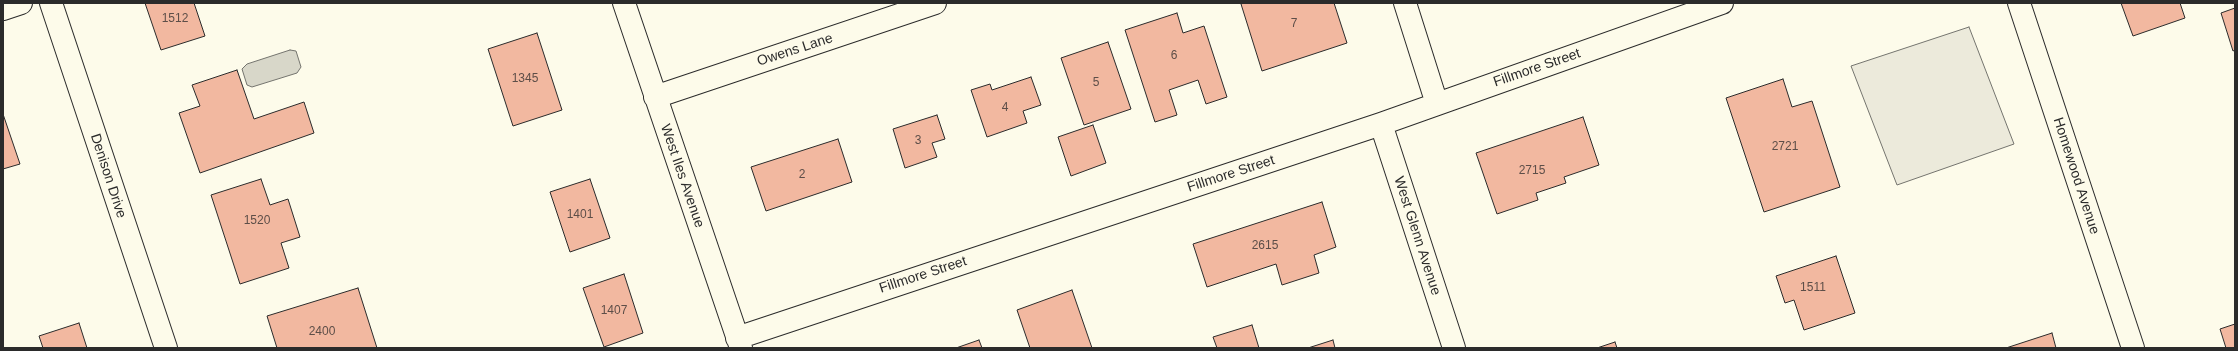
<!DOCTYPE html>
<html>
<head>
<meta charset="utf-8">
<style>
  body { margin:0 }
  #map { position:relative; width:2238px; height:351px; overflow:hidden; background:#fdfbea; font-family:Helvetica,sans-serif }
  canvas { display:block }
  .frame { position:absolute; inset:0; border:4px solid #2b2b2b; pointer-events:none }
</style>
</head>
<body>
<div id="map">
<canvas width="2238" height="351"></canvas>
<div class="frame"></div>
</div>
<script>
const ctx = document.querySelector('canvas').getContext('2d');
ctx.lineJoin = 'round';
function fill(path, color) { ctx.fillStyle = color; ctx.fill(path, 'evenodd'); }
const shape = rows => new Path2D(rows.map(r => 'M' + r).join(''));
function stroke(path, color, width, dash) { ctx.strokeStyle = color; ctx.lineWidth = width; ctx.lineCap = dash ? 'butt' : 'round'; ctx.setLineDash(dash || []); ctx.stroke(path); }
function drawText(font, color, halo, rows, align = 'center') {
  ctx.font = font + ' Helvetica,sans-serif'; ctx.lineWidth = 3; ctx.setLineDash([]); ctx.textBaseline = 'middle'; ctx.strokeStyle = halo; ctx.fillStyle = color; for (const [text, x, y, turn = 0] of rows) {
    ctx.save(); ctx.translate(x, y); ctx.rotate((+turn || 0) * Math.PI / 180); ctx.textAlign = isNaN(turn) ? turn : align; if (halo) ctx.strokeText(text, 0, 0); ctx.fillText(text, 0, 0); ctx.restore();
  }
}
const parking = shape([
  [1969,27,2014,144,1897,185,1851,66,1969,27]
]);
const water = shape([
  [290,50,296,51,301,67,297,73,252,87,247,85,242,69,247,64,290,50]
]);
const building = shape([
  [145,3,194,3,205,36,161,50,145,3],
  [1244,3,1334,3,1347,43,1262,71,1241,4,1244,3],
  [2121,3,2180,3,2185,18,2133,36,2121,3],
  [2235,8,2235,50,2233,51,2221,13,2235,8],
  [1177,13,1183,33,1204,26,1227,97,1206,104,1198,80,1169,90,1177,115,1155,122,1125,30,1177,13],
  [537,33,562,110,513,126,488,49,537,33],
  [1108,42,1131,109,1084,125,1061,58,1108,42],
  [237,70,254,119,304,102,314,133,200,173,179,113,200,106,192,85,237,70],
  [1031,77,1041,105,1023,111,1027,123,987,137,971,90,990,84,992,90,1031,77],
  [1783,79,1792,107,1812,101,1840,187,1764,212,1726,98,1783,79],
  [3,114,20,164,3,169,3,114],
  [937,115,945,139,932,143,937,157,905,168,893,129,937,115],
  [1583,117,1599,165,1564,177,1566,183,1536,193,1538,200,1497,214,1476,153,1583,117],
  [1093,125,1106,163,1071,176,1058,137,1093,125],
  [838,139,852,182,766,211,751,167,838,139],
  [261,179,270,205,288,199,300,237,281,243,289,268,240,284,211,195,261,179],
  [590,179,610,238,570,252,550,192,590,179],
  [1322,202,1336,247,1314,255,1319,273,1282,285,1276,264,1207,287,1193,244,1322,202],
  [1836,256,1855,313,1804,330,1794,300,1785,303,1776,276,1836,256],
  [624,274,643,333,604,347,583,288,624,274],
  [358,288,377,348,277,348,267,316,358,288],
  [1072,290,1092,348,1030,348,1017,310,1072,290],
  [79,323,87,348,43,348,39,336,79,323],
  [2235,324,2235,348,2226,348,2220,329,2235,324],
  [1252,325,1259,348,1217,348,1213,337,1252,325],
  [2052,333,2056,348,2006,348,2052,333],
  [979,340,982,348,956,348,979,340],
  [1333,340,1335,348,1308,348,1333,340],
  [1615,342,1617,348,1597,348,1615,342]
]);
const street = shape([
  [51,3,166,348],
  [624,3,741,348],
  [1405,3,1437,104],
  [2019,3,2133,348],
  [3,9,21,3],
  [655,97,935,3],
  [1381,124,1454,348],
  [737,338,1381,124,1722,3]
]);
const numberNames = [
  ["1512",175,19],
  ["7",1294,24],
  ["6",1174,56],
  ["1345",525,79],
  ["5",1096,83],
  ["4",1005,108],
  ["3",918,141],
  ["2721",1785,147],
  ["2715",1532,171],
  ["2",802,175],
  ["1401",580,215],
  ["1520",257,221],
  ["2615",1265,246],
  ["1511",1813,288],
  ["1407",614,311],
  ["2400",322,332]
];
const streetNames = [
  ["Owens Lane",795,50,-18],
  ["Fillmore Street",1537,68,-19],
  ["Fillmore Street",1231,174,-18],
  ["Denison Drive",108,176,72],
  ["West Iles Avenue",682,176,71],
  ["Homewood Avenue",2076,176,72],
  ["West Glenn Avenue",1417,236,72],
  ["Fillmore Street",923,275,-18]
];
fill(parking, '#eceadb');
stroke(parking, '#74746e', 1);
fill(water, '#d8d7c9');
stroke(water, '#74746e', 1);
fill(building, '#f2b8a0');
stroke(building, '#2b2b2b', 1);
stroke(street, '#2b2b2b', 24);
stroke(street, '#fdfbea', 22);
drawText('12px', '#5d4e48', null, numberNames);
drawText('14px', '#2b2b2b', '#fdfbea', streetNames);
</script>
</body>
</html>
